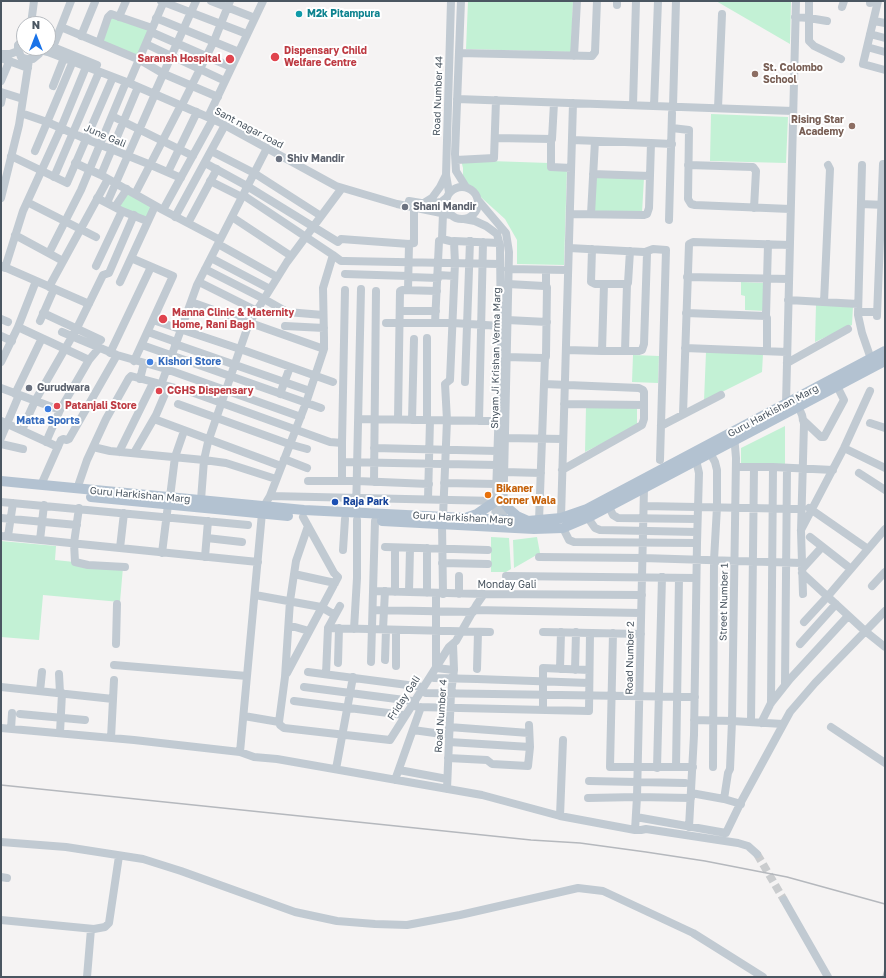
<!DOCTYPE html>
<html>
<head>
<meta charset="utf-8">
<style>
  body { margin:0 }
  #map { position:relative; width:886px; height:978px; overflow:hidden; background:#f5f3f3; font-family:"Golos Text",sans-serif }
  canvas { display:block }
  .frame { position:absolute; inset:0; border:2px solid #4a5661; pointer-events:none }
  .north { position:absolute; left:16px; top:16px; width:40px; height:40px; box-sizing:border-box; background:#fff; border:1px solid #b7bbc0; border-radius:50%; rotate:0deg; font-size:11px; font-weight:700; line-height:16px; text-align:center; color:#4a5661 }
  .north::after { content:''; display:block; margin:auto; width:14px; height:18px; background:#1a73e8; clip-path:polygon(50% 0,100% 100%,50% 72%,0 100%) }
</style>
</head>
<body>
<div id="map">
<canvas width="886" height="978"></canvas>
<div class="frame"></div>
<div class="north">N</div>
</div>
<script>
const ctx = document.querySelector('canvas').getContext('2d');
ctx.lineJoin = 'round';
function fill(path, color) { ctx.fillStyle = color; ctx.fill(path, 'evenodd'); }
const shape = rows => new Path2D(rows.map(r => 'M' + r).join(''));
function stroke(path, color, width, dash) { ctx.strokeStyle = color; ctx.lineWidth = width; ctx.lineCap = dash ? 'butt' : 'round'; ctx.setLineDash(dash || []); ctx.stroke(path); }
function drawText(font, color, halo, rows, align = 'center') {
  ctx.font = font + ' "Golos Text",sans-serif'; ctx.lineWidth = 4; ctx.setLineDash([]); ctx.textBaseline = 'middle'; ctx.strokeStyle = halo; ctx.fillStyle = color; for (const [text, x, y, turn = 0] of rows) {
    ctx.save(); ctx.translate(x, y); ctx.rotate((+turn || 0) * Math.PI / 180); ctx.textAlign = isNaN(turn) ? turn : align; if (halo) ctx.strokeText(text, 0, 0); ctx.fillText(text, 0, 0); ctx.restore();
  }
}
const green = shape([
  [468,1,573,1,571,52,466,49],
  [716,1,791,1,790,44],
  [111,16,149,30,139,56,101,42],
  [711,114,788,117,786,163,710,161],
  [461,160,549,163,567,168,564,265,517,264,517,240,505,219,463,181,463,168],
  [594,176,644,178,642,213,592,211],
  [127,190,154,205,147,219,117,207],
  [741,282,765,283,765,311,745,310,745,296,741,295],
  [816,305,853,306,852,325,815,342],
  [706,352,763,354,762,372,704,401],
  [633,355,659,356,658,383,632,382],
  [586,407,637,408,637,426,585,452],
  [785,426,785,466,741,465,741,448],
  [491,537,509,538,511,569,506,572,491,572],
  [537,537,540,553,514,568,513,540],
  [1,541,56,546,55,560,123,567,120,602,43,595,39,640,1,637]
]);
const minorTunnel = shape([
  [757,854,784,900]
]);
const minor = shape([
  [161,1,247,34],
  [211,1,255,18],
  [461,1,455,154,456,171,466,187],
  [809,1,809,41,814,46,841,59],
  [878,1,863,64,885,70],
  [870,3,870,1],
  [617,5,617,1],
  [842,7,844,1],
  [119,17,126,1],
  [795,17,809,18,827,21],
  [156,18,239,52],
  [874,21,885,23],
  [31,24,34,1],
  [61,27,140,60,164,74,218,97],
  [151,32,231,67],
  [870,34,885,38],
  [81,36,95,2],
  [24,39,18,45,18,49,21,57,26,59,33,59,39,54,40,48],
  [99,43,108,17,111,14,152,28],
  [146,44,225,81],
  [48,45,97,65],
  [53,47,71,1],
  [867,47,885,52],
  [40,50,48,52,129,83,219,122,336,186,397,204,451,215],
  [459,53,592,56,595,52,597,1],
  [1,54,10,54,18,51],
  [574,56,577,1],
  [1,58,28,68],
  [1,81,9,62],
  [129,83,164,1],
  [53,86,64,58],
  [156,90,196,1],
  [1,92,23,99],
  [457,99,793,111],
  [184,101,214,41,230,1],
  [1,103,3,93],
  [633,105,636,1],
  [654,106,658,1],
  [673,106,676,1],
  [718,108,722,14],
  [21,113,47,122,86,139,151,165,181,178],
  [112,116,193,156],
  [208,117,263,1],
  [672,128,689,130,688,199,691,204,695,205,790,209],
  [495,138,552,139,554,103],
  [551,139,551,167,571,168],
  [651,143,672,144],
  [35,151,73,61],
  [211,151,254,173,321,216],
  [11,156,67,183,113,77],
  [456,160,494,158,496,100],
  [75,163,101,175,163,210,220,240],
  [205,163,247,186,338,242,341,239,409,244,414,243,414,207],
  [688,165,753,167,756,171,754,208],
  [862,165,858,315,862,333,871,359],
  [168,172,197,112],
  [593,174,650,176],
  [101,175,138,87],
  [54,177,99,72],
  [210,181,242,197],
  '446 203a16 16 0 1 1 32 0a16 16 0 1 1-32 0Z',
  [449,192,446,175,451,1],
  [135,194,181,105],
  [243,195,333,255,323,288,324,338,324,349,306,403,270,496,264,506],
  [1,198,19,125,29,60],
  [97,198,122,211,147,221],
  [478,200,506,233,509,252,503,524],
  [409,201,427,204,441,202,446,198],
  [27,202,96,237],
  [107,203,155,94],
  [424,203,432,198,440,187,446,175],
  [861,204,885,205],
  [115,207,127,189],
  [163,210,213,119],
  [443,213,442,239,454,242,455,263,450,380,445,384,447,420,443,517],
  [570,214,644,215,647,214,649,208,651,143,572,140],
  [591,214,595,141],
  [175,217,225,125],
  [232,217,291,256],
  [464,219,475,221,486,226,497,234,500,246,501,346,495,524],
  [669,220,672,113],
  [188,223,217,169],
  [15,235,63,261],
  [454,241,499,243],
  [218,244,277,277],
  [592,249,591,282,595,284,626,284,628,283,630,251],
  [645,252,653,249,666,250,660,460],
  [49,253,81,190,126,82],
  [333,255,341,261,345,261,500,264],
  [131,258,173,276,134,361],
  [211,258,270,289],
  [2,266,89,304],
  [96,266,122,211],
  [5,268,23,211,61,128,86,67],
  [205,269,264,299,287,312,323,315],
  [508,269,568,270],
  [345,274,408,276],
  [438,275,454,276],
  [409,277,438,278],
  [687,277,789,279],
  [120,282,155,206],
  [199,282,257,311],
  [546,286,546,270],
  [49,287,108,179],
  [408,290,409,244],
  [788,300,858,304],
  [191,302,324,349],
  [824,302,830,169,828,165],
  [400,311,436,311],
  [858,312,877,312],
  [43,313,101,340],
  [686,313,766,316,767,318,767,351],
  [766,316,768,244],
  [877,316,883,164,885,164],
  [1,319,8,322],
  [153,320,240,349,333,382],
  [507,320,547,322],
  [40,321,54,289],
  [386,323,453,323,501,326],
  [435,323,439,241],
  [285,326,324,328],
  [18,327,89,360,99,348],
  [62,332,117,355,166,369,301,417],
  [148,332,176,342],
  [1,336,12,341],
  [175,344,310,391],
  [142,345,321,408],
  [685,348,787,352],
  [566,350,602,351,639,351,642,350,644,344,647,254,644,252,569,248],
  [602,351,604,284],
  [625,351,627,284],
  [110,353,151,267],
  [506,357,543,358,546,357,546,355,547,287,544,286,508,284],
  [1,362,18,327,36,281],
  [787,363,848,329],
  [140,379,144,363],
  [465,382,470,241],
  [544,384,639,388,643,390,644,392,644,419,642,425,562,470],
  [161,385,197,285,267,148],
  [1,388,60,410],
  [15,394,42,338],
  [280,394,290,367],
  [178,404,289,444,307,449],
  [564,404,644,405],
  [786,404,796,1],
  [798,406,802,415,804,424,801,531,803,594],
  [683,414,689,244,693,242,790,245],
  [154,419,281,466],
  [359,419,498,421],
  [398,419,400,291,402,290,437,291],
  [412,420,414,339],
  [427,420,427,338],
  [803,420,821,437,824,437,844,400,837,386],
  [1,421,58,447],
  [479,421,483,242],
  [870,423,885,428],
  [661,426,721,395],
  [22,430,35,401,77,328,103,275,109,273,134,215],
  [734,435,736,458,732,721,783,724],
  [1,438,19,395],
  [504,438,563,439],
  [46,442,60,410,89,360],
  [1,444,23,449],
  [93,447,110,451,204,460,226,463,276,479],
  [374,448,497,451],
  [844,448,885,468],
  [119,452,153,383],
  [134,453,156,415,168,387],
  [710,453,715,462,717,470,717,507,714,560,713,767],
  [284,459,307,468],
  [342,462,497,465],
  [736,467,773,467,833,470],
  [504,472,541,473],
  [859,473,885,490],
  [308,481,357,481,429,484],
  [342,481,342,443,345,290],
  [374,482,376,291],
  [444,483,496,484],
  [41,485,61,440,63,439,67,440,69,439,117,355],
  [77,489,87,460,106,419,129,378,131,376,194,393,330,442,342,443],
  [270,496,496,501],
  [170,497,175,457,184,431],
  [428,499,430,420],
  [201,500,204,460,208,442,249,323,287,262,342,188],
  [1,502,248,525],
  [644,506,801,509],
  [609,507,613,515,618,518,697,519],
  [79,508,74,543,75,562,88,565,125,567],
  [809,508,868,549],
  [356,513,361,289],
  [1,518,77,525],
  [561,518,573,103],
  [588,518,595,528,600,530,697,532],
  [539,521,545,357],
  [442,524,443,594],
  [308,526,296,561,290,601,285,677,279,722,280,725,284,728,390,740,449,647,456,641,477,604,484,594],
  [563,528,569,540,574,542,697,543],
  [801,530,844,448,870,391],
  [1,536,258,562],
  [8,536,13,503],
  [810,537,851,569],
  [207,538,242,542],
  [40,540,44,505],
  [385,547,488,550],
  [120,548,124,513],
  [343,550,345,519],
  [162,553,168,505],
  [205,557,208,521],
  [539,557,643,558,802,563],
  [442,563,488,564],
  [802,569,822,547],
  [802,573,865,631,885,647],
  [294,574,335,583],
  [506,576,696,578],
  [872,586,885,572],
  [373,591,484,594,642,595],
  [395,592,395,548],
  [409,592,410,548],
  [427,593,427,548],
  [459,594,459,576],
  [255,595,321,607,335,615],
  [373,610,473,612],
  [473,610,641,613],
  [804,622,828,596,885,529],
  [289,627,295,627,309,631],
  [328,628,490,632],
  [354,629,357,578,357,520],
  [383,629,385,591],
  [396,630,396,666],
  [543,632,641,634],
  [613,633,610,767,693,767],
  [116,644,117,604],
  [800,644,836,604],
  [385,660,386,630],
  [371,662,375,521],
  [338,663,339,628],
  [114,665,247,676],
  [436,668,436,593],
  [436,668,454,670],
  [477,669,478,632],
  [560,669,561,632],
  [575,670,576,632],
  [308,672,423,687],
  [287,673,338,577,334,573,303,517],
  [59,674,60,693],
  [326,674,328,628,340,606],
  [434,678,477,679,589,683],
  [785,684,787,469],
  [1,687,113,699],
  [304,687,412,701,415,702,415,706,417,707,589,711,590,633],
  [40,691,42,672],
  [426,693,695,697],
  [294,701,404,715],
  [771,703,773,467],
  [543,709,543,668,589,670],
  [20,714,85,720],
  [244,716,279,722],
  [694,720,732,721,730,769,728,773,724,799],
  [751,722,754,467],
  [761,723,771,703,790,679,848,616],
  [449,727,529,733],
  [831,727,885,763],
  [1,728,134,740,240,752,254,757,277,759,482,795,560,816,635,830,641,830,646,829,738,843,748,846,757,854],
  [11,729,12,713],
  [413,730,449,735],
  [60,733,62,693],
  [111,738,114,680],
  [449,742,530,747],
  [240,752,262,513],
  [448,758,487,760,492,764,528,766,530,747,529,725],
  [676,767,679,578],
  [657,768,662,577],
  [336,769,353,677],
  [399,770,447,779],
  [395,780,421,707],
  [589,781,685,783],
  [447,789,451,693,454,670,453,644],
  [691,793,724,799,741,804],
  [588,798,637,797,691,798],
  [560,816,563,740],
  [636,817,726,833,741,802,790,712,815,683,885,611],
  [689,827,694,735,697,543,699,473,696,460],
  [635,830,637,797,644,488],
  [1,842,66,847,143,859,181,871,295,912,337,921,375,924,407,925,460,915,578,888,603,891,693,933,763,977],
  [1,877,7,878],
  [784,900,828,977],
  [1,920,94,929,105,927,109,923,119,856],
  [87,977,91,929]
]);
const major = shape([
  [1,481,304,510,528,521,561,518,587,509,885,351],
  [91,497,288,516],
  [503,501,510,510,517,516,526,520],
  [468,517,477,514,496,501],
  [382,521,534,529,563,528,589,517,885,361]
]);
const rail = shape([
  [1,785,531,840,580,843,646,852,705,861,787,877,885,904],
  [883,977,885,970]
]);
const markers = [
  [299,14,4,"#0f9aa8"],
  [275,57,5,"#e0444e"],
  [230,59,5,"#e0444e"],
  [755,74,4,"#8d6e63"],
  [852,126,4,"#8d6e63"],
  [279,159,4,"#6b7280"],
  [405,207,4,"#6b7280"],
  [163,319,5,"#e0444e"],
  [150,362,4,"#3f7fe0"],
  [29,388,4,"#6b7280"],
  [159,391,4,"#e0444e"],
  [57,406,4,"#e0444e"],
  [48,409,4,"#3f7fe0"],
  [488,495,4,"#e8710a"],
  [335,502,4,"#1a4fb4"]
];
const cultureNames = [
  ["M2k Pitampura",307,14]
];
const healthNames = [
  ["Dispensary Child",284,51],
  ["Welfare Centre",284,63],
  ["Saransh Hospital",221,59,"right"],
  ["Manna Clinic & Maternity",172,313],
  ["Home, Rani Bagh",172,325],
  ["CGHS Dispensary",167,391],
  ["Patanjali Store",65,406]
];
const educationNames = [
  ["St. Colombo",763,68],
  ["School",763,80],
  ["Rising Star",844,120,"right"],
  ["Academy",844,132,"right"]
];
const streetNames = [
  ["Road Number 44",438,96,-88],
  ["Sant nagar road",249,128,28],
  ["June Gali",105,136,23],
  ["Shyam Ji Krishan Verma Marg",496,358,-89],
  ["Guru Harkishan Marg",773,411,-28],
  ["Guru Harkishan Marg",140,495,5],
  ["Guru Harkishan Marg",463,518,3],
  ["Monday Gali",507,585],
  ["Street Number 1",724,602,-89],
  ["Road Number 2",630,658,-89],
  ["Friday Gali",404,698,-57],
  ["Road Number 4",441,716,-86]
];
const worshipNames = [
  ["Shiv Mandir",287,159],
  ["Shani Mandir",413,207],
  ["Gurudwara",37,388]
];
const shopNames = [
  ["Kishori Store",158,362],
  ["Matta Sports",48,421,"center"]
];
const foodNames = [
  ["Bikaner",496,489],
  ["Corner Wala",496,501]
];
const transitNames = [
  ["Raja Park",343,502]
];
fill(green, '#c3f1d5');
stroke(minorTunnel, '#caccce', 8, [8, 4]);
stroke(minor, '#c1cad2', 8);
stroke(major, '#b3c2d1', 10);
stroke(rail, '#b5b8bd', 1.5);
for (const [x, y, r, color] of markers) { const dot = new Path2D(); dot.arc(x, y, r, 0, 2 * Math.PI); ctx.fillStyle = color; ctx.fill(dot); stroke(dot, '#fff', 1.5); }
drawText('bold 10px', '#0d838f', '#fff', cultureNames, 'left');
drawText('bold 10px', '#be3a42', '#fff', healthNames, 'left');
drawText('bold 10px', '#785e54', '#fff', educationNames, 'left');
drawText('10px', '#4a5661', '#fff', streetNames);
drawText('bold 10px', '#5b616d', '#fff', worshipNames, 'left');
drawText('bold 10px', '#366cbe', '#fff', shopNames, 'left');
drawText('bold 10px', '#c56008', '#fff', foodNames, 'left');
drawText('bold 10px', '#164399', '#fff', transitNames, 'left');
</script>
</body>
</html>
